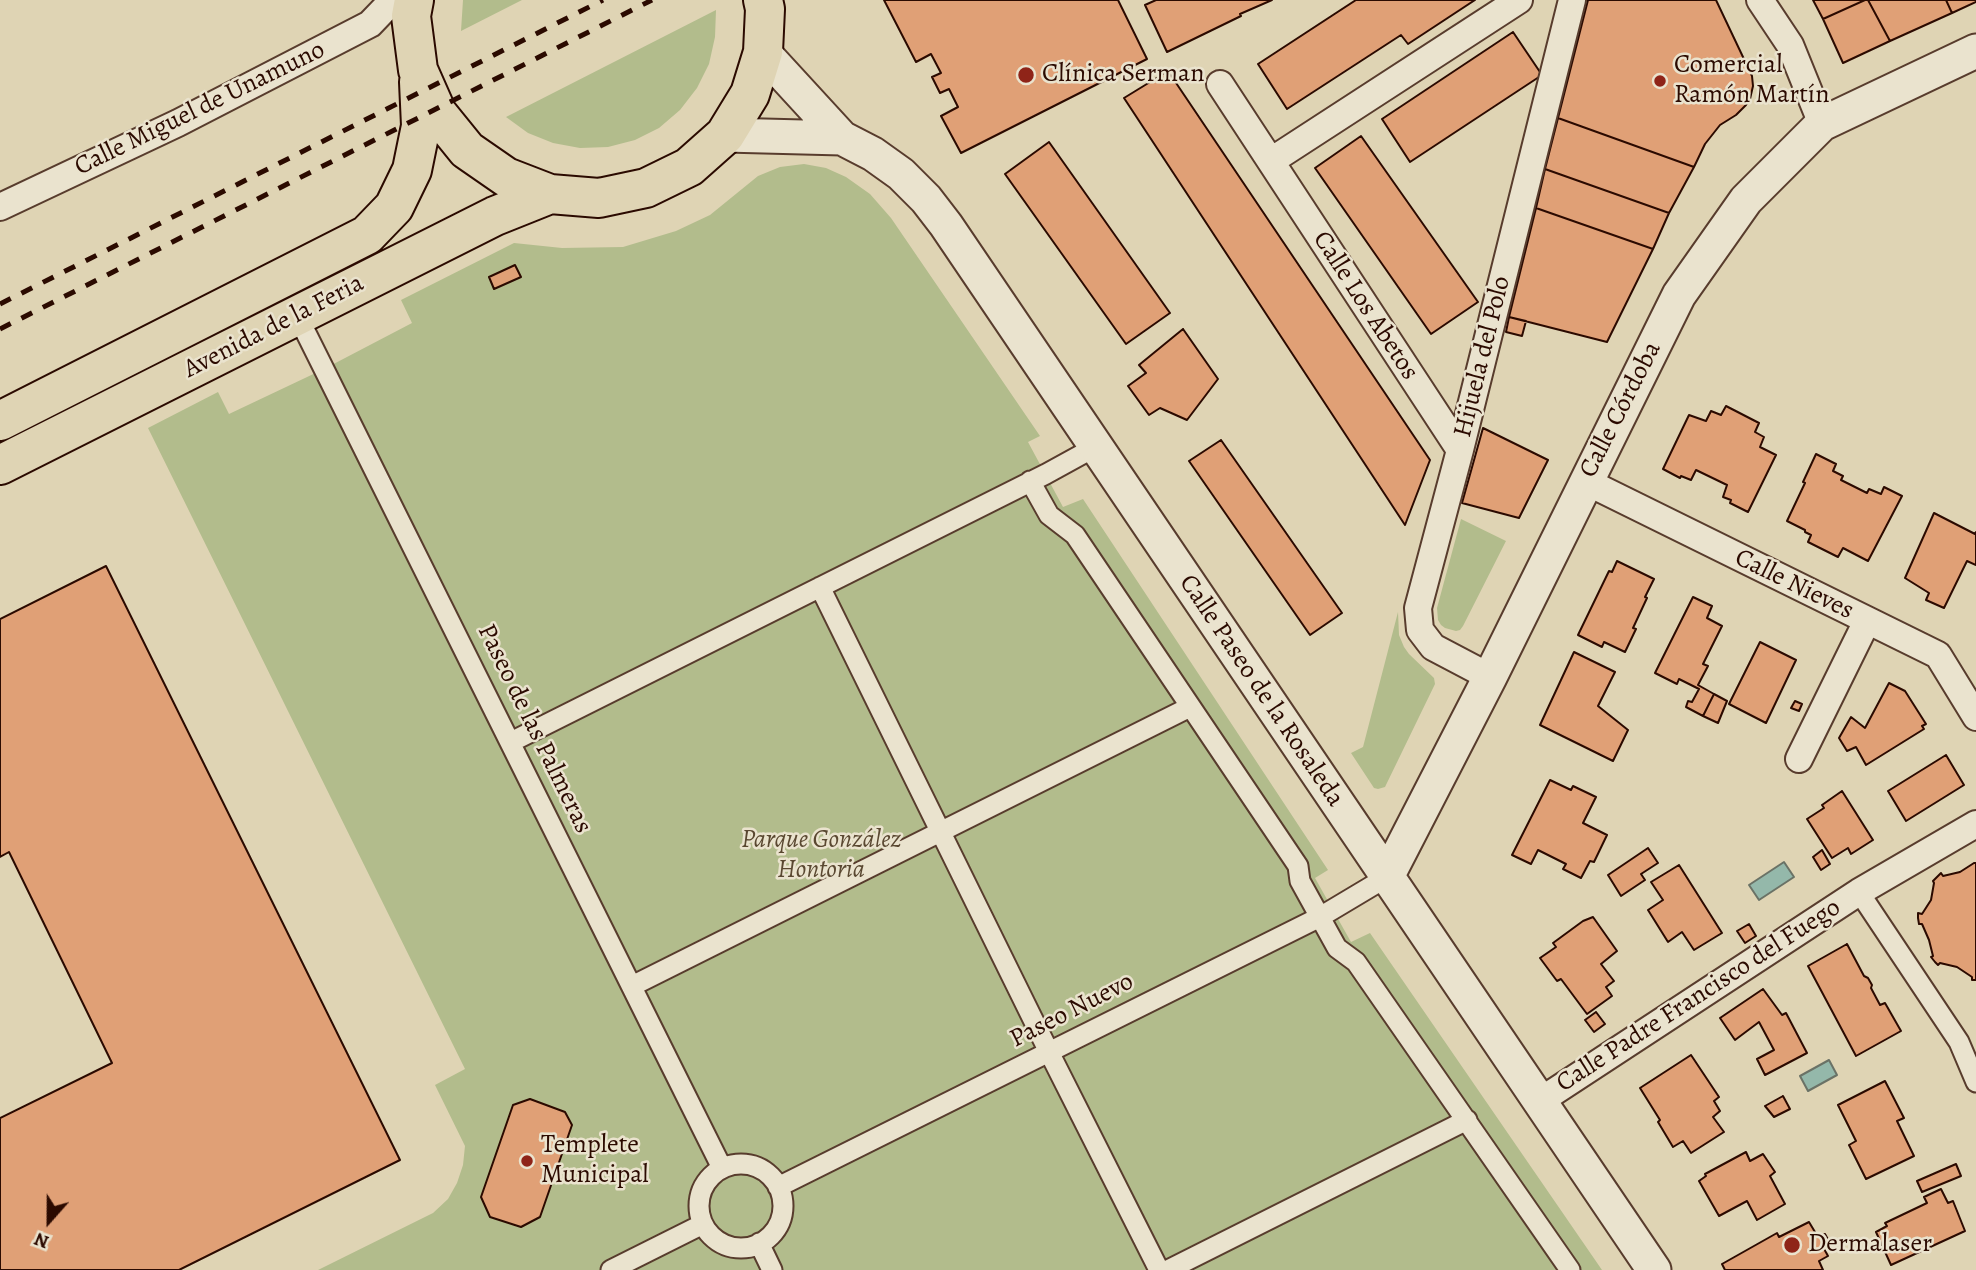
<!DOCTYPE html>
<html>
<head>
<meta charset="utf-8">
<style>
  body { margin:0 }
  #map { position:relative; width:1976px; height:1270px; overflow:hidden; background:#dfd4b4; font-family:Alegreya,serif }
  canvas { display:block }
  .north { position:absolute; left:14px; top:1186px; width:70px; height:70px; -webkit-text-stroke:5px #eae3ce; paint-order:stroke; rotate:201deg; font-size:19px; font-weight:700; line-height:28px; text-align:center; color:#2b0a00 }
  .north::after { content:''; display:block; margin:auto; width:24px; height:32px; background:#2b0a00; clip-path:polygon(50% 0,100% 100%,50% 72%,0 100%) }
</style>
</head>
<body>
<div id="map">
<canvas width="1976" height="1270"></canvas>
<div class="north">N</div>
</div>
<script>
const ctx = document.querySelector('canvas').getContext('2d');
ctx.lineJoin = 'round';
function fill(path, color) { ctx.fillStyle = color; ctx.fill(path, 'evenodd'); }
const shape = rows => new Path2D(rows.map(r => 'M' + r).join(''));
function stroke(path, color, width, dash) { ctx.strokeStyle = color; ctx.lineWidth = width; ctx.lineCap = dash ? 'butt' : 'round'; ctx.setLineDash(dash || []); ctx.stroke(path); }
function drawText(font, color, halo, rows, align = 'center') {
  ctx.font = font + ' Alegreya,serif'; ctx.lineWidth = 5; ctx.setLineDash([]); ctx.textBaseline = 'middle'; ctx.strokeStyle = halo; ctx.fillStyle = color; for (const [text, x, y, turn = 0] of rows) {
    ctx.save(); ctx.translate(x, y); ctx.rotate((+turn || 0) * Math.PI / 180); ctx.textAlign = isNaN(turn) ? turn : align; if (halo) ctx.strokeText(text, 0, 0); ctx.fillText(text, 0, 0); ctx.restore();
  }
}
const green = shape([
  [463,0,522,0,461,31],
  [716,10,715,37,709,64,697,88,680,110,659,128,635,140,608,147,580,148,553,143,528,133,506,117],
  [804,164,826,168,846,177,870,194,891,218,1040,436,1028,442,1063,507,1083,499,1328,870,1315,878,1351,942,1370,933,1602,1270,318,1270,433,1213,448,1199,457,1183,463,1165,465,1146,435,1085,465,1069,148,428,218,392,229,414,324,369,412,323,401,300,514,243,562,248,623,247,676,231,710,215,758,176,780,167],
  [1461,519,1506,541,1463,626,1460,630,1456,631,1445,628,1441,625,1438,620,1437,608],
  [1398,612,1399,635,1404,647,1409,654,1434,678,1435,684,1385,787,1378,789,1374,788,1351,753,1363,747]
]);
const water = shape([
  [1784,862,1794,877,1759,900,1749,885,1784,862],
  [1829,1060,1837,1075,1808,1091,1800,1076,1829,1060]
]);
const building = shape([
  [884,0,1118,0,1147,59,961,153,941,116,958,107,949,89,940,93,932,77,941,73,931,54,916,62,884,0],
  [1156,0,1272,0,1240,14,1241,16,1167,52,1145,5,1156,0],
  [1356,0,1475,0,1408,44,1401,35,1287,109,1258,64,1356,0],
  [1588,0,1716,0,1752,76,1753,86,1750,99,1746,105,1736,115,1720,125,1705,144,1694,167,1558,118,1588,0],
  [1813,0,1865,0,1823,19,1813,0],
  [1865,0,1868,0,1890,41,1843,63,1823,19,1865,0],
  [1868,0,1946,0,1952,13,1890,41,1868,0],
  [1946,0,1976,0,1976,2,1952,13,1946,0],
  [1513,32,1542,75,1410,162,1382,119,1513,32],
  [1168,71,1430,460,1405,525,1124,98,1168,71],
  [1558,118,1694,167,1669,213,1545,169,1558,118],
  [1361,136,1478,302,1431,334,1315,168,1361,136],
  [1049,142,1170,313,1126,344,1005,174,1049,142],
  [1545,169,1669,213,1653,249,1536,208,1545,169],
  [1536,208,1653,249,1607,342,1509,317,1536,208],
  [515,265,521,277,494,289,489,277,515,265],
  [1509,317,1526,321,1522,336,1506,332,1509,317],
  [1183,329,1218,379,1187,420,1160,408,1149,415,1128,386,1146,373,1139,365,1183,329],
  [1726,406,1759,423,1755,432,1764,437,1760,447,1776,455,1748,512,1730,503,1731,500,1723,497,1727,485,1696,470,1691,480,1681,476,1680,478,1663,469,1689,415,1706,421,1711,411,1721,415,1726,406],
  [1483,428,1548,460,1519,518,1462,503,1483,428],
  [1221,440,1342,613,1310,635,1189,461,1221,440],
  [1816,454,1836,464,1833,471,1843,476,1841,480,1867,493,1869,489,1881,494,1884,487,1902,496,1868,561,1843,548,1838,557,1808,542,1811,535,1805,532,1805,530,1787,521,1805,483,1803,482,1816,454],
  [1934,513,1975,534,1976,532,1976,565,1967,561,1944,608,1926,600,1929,593,1905,578,1934,513],
  [1617,561,1654,579,1645,597,1647,598,1633,628,1636,629,1625,652,1604,642,1602,647,1578,635,1609,571,1612,572,1617,561],
  [106,566,400,1160,179,1270,0,1270,0,1118,112,1063,9,852,0,857,0,619,106,566],
  [1693,597,1712,606,1707,618,1722,626,1703,664,1708,666,1698,685,1714,694,1703,716,1686,707,1688,701,1692,702,1699,689,1679,679,1677,684,1655,673,1693,597],
  [1760,642,1796,660,1766,723,1729,704,1760,642],
  [1574,652,1615,672,1598,706,1628,730,1613,761,1540,725,1574,652],
  [1889,683,1905,691,1926,724,1922,726,1924,729,1866,765,1856,747,1847,751,1839,738,1851,717,1865,728,1889,683],
  [1714,694,1727,701,1718,723,1703,716,1714,694],
  [1795,701,1802,704,1799,711,1791,708,1795,701],
  [1946,755,1964,785,1906,821,1888,791,1946,755],
  [1550,780,1571,790,1573,786,1596,797,1583,823,1607,835,1594,862,1590,861,1581,878,1563,869,1566,864,1538,850,1531,864,1512,855,1550,780],
  [1842,791,1873,840,1851,854,1848,848,1832,858,1807,819,1824,808,1822,805,1842,791],
  [1648,848,1658,863,1641,874,1645,880,1621,896,1608,875,1648,848],
  [1822,850,1830,864,1821,870,1813,857,1822,850],
  [1974,863,1976,863,1976,980,1972,980,1972,977,1957,967,1940,963,1938,965,1935,962,1931,957,1933,956,1929,940,1922,924,1919,924,1918,918,1918,913,1922,914,1931,900,1934,883,1933,881,1941,873,1943,876,1960,872,1974,863],
  [1679,865,1722,933,1694,950,1682,932,1668,942,1648,910,1663,900,1651,882,1679,865],
  [1593,917,1617,951,1601,964,1614,981,1606,987,1612,996,1587,1014,1561,979,1557,981,1540,958,1556,947,1553,943,1583,921,1593,917],
  [1749,924,1756,936,1745,943,1737,931,1749,924],
  [1847,944,1864,976,1868,978,1872,985,1871,988,1880,1005,1885,1003,1901,1031,1856,1056,1808,966,1847,944],
  [1763,989,1782,1015,1786,1013,1807,1053,1765,1075,1757,1059,1774,1050,1759,1022,1735,1040,1720,1018,1763,989],
  [1596,1012,1605,1024,1594,1032,1585,1020,1596,1012],
  [1691,1055,1719,1097,1714,1101,1720,1111,1713,1117,1724,1132,1691,1153,1683,1141,1673,1147,1658,1122,1660,1120,1640,1088,1691,1055],
  [1885,1081,1904,1118,1897,1121,1914,1156,1866,1179,1849,1145,1856,1141,1838,1105,1885,1081],
  [1783,1096,1790,1109,1774,1117,1765,1106,1783,1096],
  [530,1099,565,1112,572,1125,540,1217,521,1227,490,1217,481,1197,513,1105,530,1099],
  [1746,1152,1750,1161,1763,1154,1775,1172,1770,1176,1785,1204,1757,1220,1747,1201,1719,1216,1699,1181,1706,1176,1705,1174,1746,1152],
  [1956,1164,1961,1176,1922,1192,1917,1181,1956,1164],
  [1941,1189,1948,1203,1953,1201,1965,1231,1891,1265,1876,1232,1887,1226,1885,1223,1927,1203,1924,1197,1941,1189],
  [1809,1222,1818,1237,1825,1234,1830,1243,1823,1247,1828,1256,1819,1261,1823,1270,1725,1270,1722,1264,1777,1233,1779,1237,1809,1222]
]);
const pedestrian = shape([
  [297,315,722,1168],
  [1030,481,1049,515,1075,535,1298,866,1300,881,1337,948,1356,962,1570,1270],
  [820,587,1049,1052,1159,1270],
  [511,742,1046,474,1097,446],
  [1859,892,1959,1042,1976,1082],
  [632,986,1190,707],
  '699 1206a42 42 0 1 1 84 0a42 42 0 1 1-84 0Z',
  [778,1187,1320,917,1387,877],
  [759,1243,772,1270],
  [611,1270,703,1224],
  [1168,1270,1467,1120]
]);
const minor = shape([
  [1760,0,1790,45,1822,124],
  [1220,84,1460,450],
  [1271,161,1519,0],
  [0,207,178,123,370,24,393,0],
  [1585,481,1938,655,1976,717],
  [1490,677,1433,647,1420,630,1418,608,1460,450,1572,0],
  [1799,759,1867,621],
  [1540,1101,1859,892,1976,824]
]);
const tertiary = shape([
  [763,52,842,138,873,154,901,174,926,199,946,225,1654,1270],
  [725,135,842,138],
  [1387,877,1490,677,1679,295,1746,200,1822,124,1976,51]
]);
const primary = shape([
  [414,0,411,16,418,70,437,113,467,150,506,177,550,194,599,198,646,188,689,167,725,135,750,94,763,52,765,9,763,0],
  [0,421,367,235,394,207,412,170,421,126,419,82],
  [0,465,495,216,550,194]
]);
const rail = shape([
  [0,304,603,0],
  [0,329,652,0]
]);
const markers = [
  [1026,75,9,"#8f2418"],
  [1660,81,7,"#8f2418"],
  [527,1161,7,"#8f2418"],
  [1792,1245,9,"#8f2418"]
];
const poiNames = [
  ["Comercial",1674,66],
  ["Ramón Martín",1674,96],
  ["Clínica Serman",1042,75],
  ["Templete",541,1146],
  ["Municipal",541,1176],
  ["Dermalaser",1808,1245]
];
const streetNames = [
  ["Calle Miguel de Unamuno",200,109,-26],
  ["Calle Los Abetos",1365,306,57],
  ["Avenida de la Feria",274,327,-27],
  ["Hijuela del Polo",1483,357,-76],
  ["Calle Córdoba",1621,410,-63],
  ["Calle Nieves",1794,585,26],
  ["Calle Paseo de la Rosaleda",1261,691,56],
  ["Paseo de las Palmeras",534,729,64],
  ["Calle Padre Francisco del Fuego",1699,996,-33],
  ["Paseo Nuevo",1072,1011,-27]
];
const parkNames = [
  ["Parque González",821,841],
  ["Hontoria",821,871]
];
fill(green, '#b2bc8c');
fill(water, '#94b8aa');
stroke(water, '#6a7266', 2);
fill(building, '#e0a076');
stroke(building, '#2b0a00', 2);
stroke(pedestrian, '#583c2d', 23);
stroke(minor, '#583c2d', 30);
stroke(tertiary, '#583c2d', 37);
stroke(primary, '#2b0a00', 42);
stroke(pedestrian, '#eae3ce', 19);
stroke(minor, '#eae3ce', 26);
stroke(tertiary, '#eae3ce', 33);
stroke(primary, '#dfd4b4', 38);
stroke(rail, '#2b0a00', 5, [12, 12]);
for (const [x, y, r, color] of markers) { const dot = new Path2D(); dot.arc(x, y, r, 0, 2 * Math.PI); ctx.fillStyle = color; ctx.fill(dot); stroke(dot, '#eae3ce', 2.5); }
drawText('26px', '#2b0a00', '#eae3ce', poiNames, 'left');
drawText('26px', '#2b0a00', '#eae3ce', streetNames);
drawText('italic 26px', '#5a4831', '#eae3ce', parkNames);
</script>
</body>
</html>
